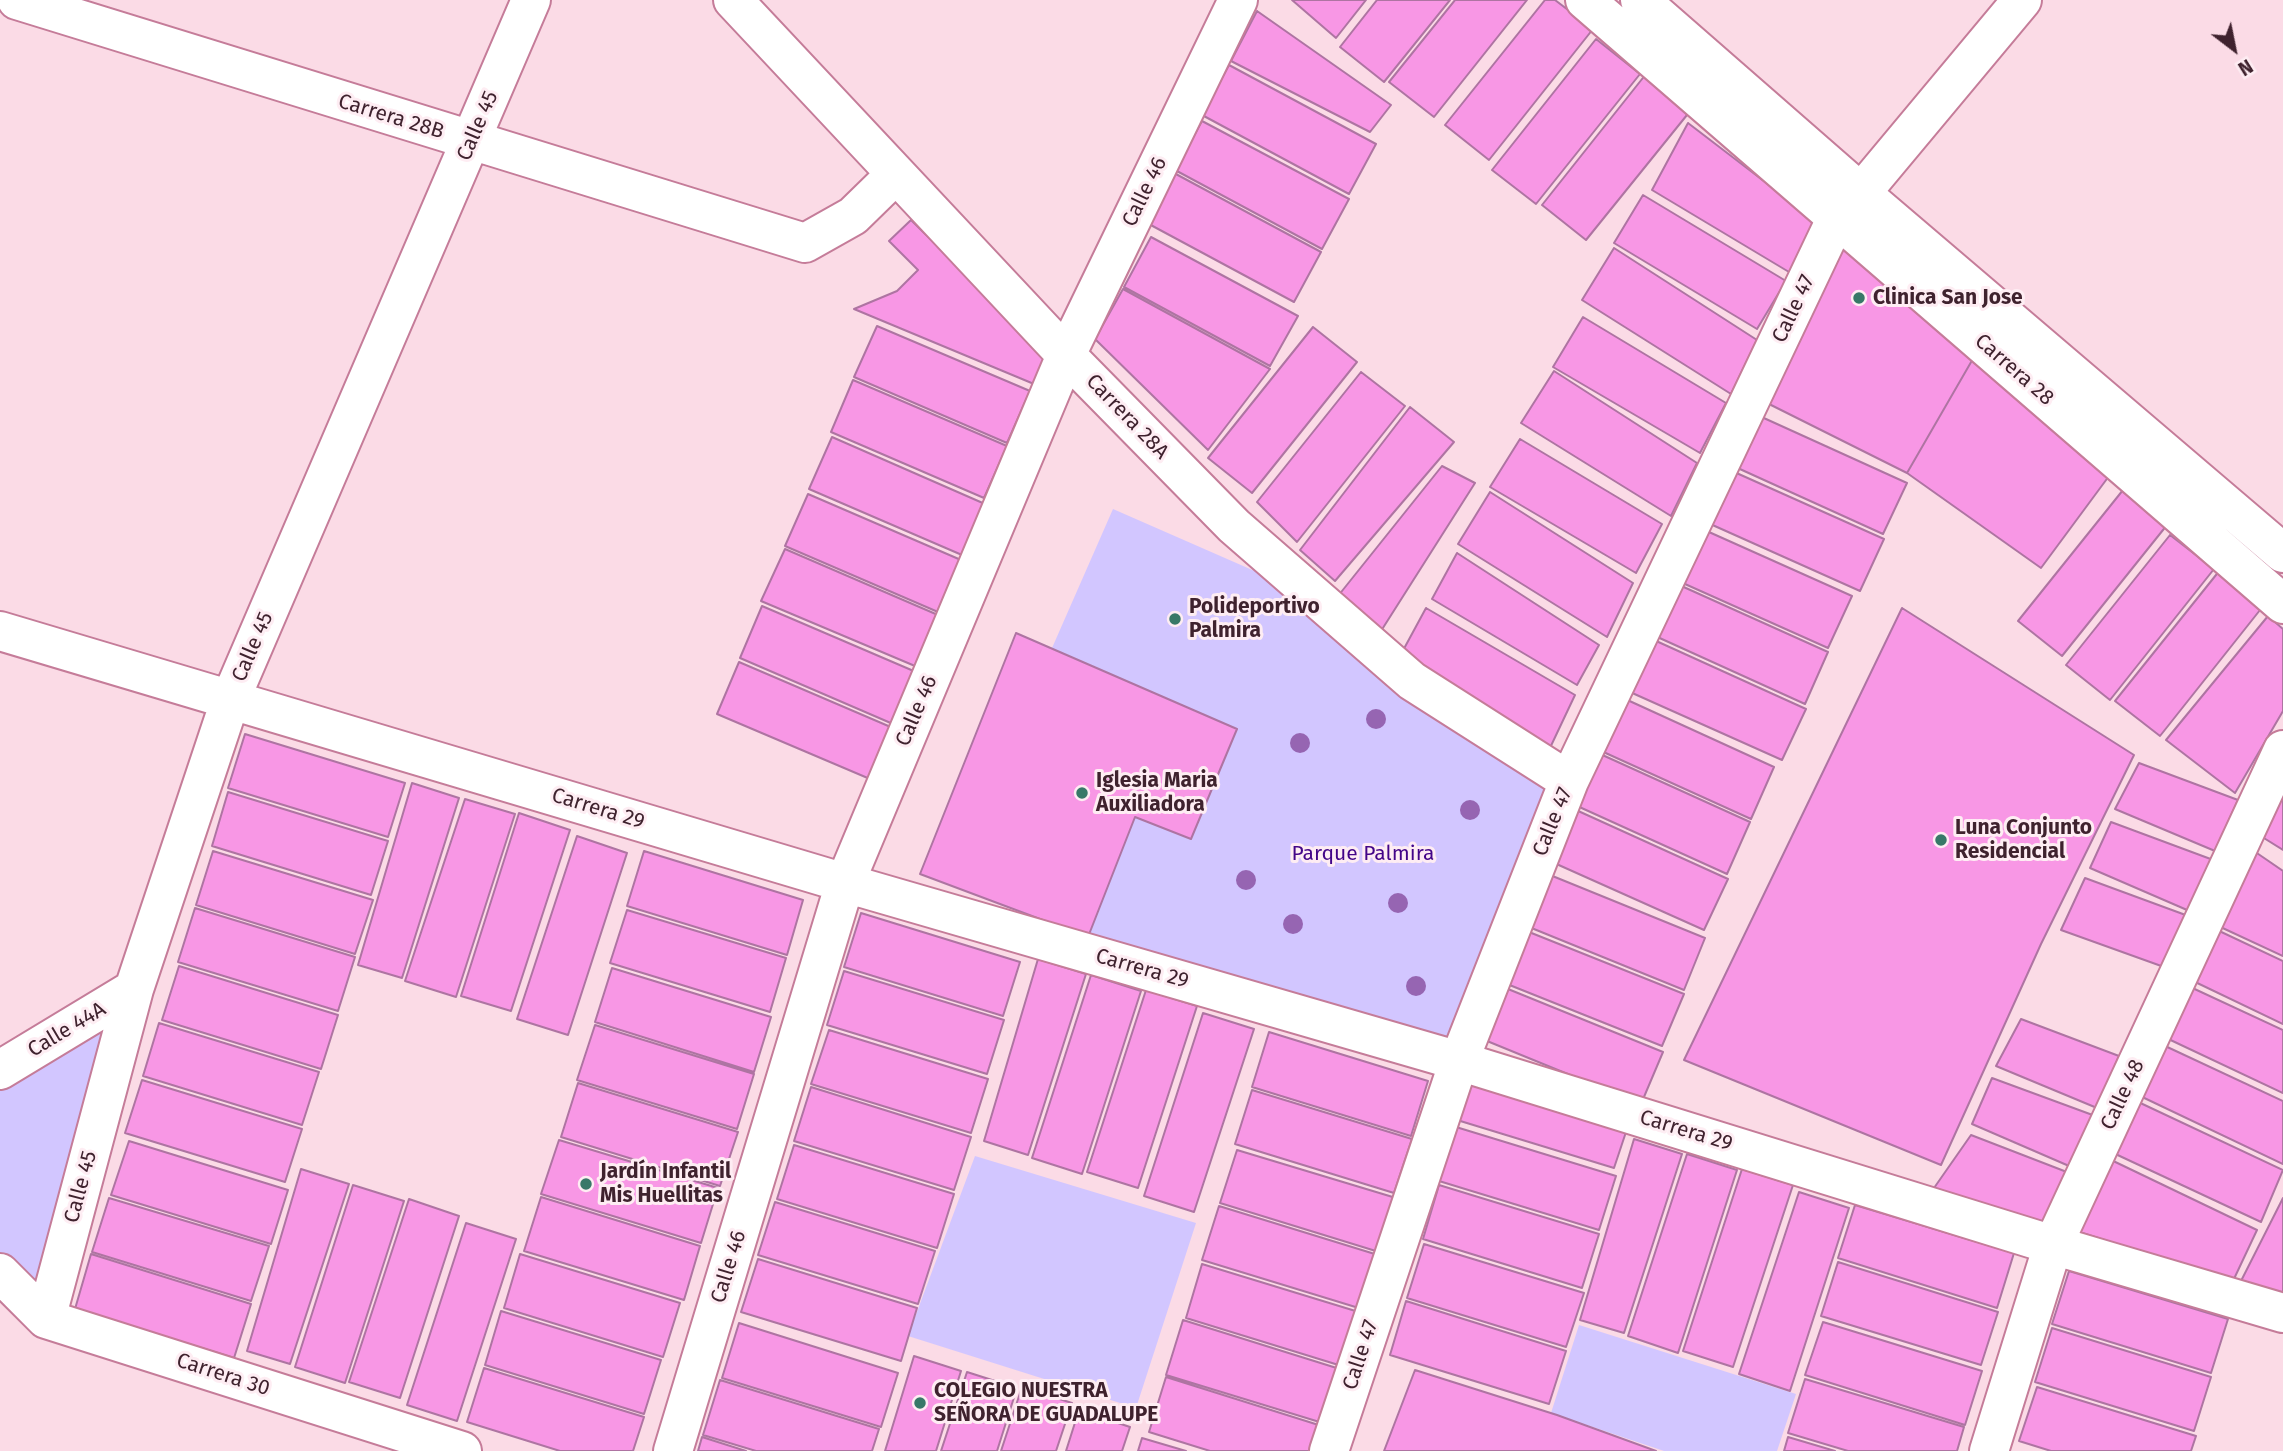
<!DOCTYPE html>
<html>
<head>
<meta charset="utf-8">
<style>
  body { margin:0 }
  #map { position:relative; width:2283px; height:1451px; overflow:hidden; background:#fbdbe6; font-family:"Fira Sans",sans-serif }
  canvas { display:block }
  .north { position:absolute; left:2199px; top:14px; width:70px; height:70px; -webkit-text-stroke:5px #feedf3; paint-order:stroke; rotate:148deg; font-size:19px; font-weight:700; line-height:28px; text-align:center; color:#3f222e }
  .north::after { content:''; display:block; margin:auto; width:24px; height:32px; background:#3f222e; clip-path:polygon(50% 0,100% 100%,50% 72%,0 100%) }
</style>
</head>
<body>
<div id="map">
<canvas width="2283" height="1451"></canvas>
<div class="north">N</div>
</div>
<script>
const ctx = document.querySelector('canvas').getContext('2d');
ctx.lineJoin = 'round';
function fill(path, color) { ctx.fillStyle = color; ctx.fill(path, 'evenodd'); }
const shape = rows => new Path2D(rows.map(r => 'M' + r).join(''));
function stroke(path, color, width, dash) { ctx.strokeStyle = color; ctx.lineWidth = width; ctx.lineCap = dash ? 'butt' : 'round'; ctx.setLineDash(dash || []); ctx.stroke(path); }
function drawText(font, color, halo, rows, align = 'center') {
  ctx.font = font + ' "Fira Sans",sans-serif'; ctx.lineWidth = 6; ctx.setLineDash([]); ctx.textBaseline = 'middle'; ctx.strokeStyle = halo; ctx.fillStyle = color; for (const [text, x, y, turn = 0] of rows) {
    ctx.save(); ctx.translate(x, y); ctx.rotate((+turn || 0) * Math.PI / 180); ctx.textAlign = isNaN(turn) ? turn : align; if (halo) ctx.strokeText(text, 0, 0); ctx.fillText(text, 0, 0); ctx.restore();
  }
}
const green = shape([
  [1113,509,1298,590,1569,781,1459,1061,1088,937,1135,817,1191,838,1237,729,1052,648],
  [117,1014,40,1297,0,1257,0,1085],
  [975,1156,1196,1223,1136,1408,908,1336],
  [1579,1325,1796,1394,1777,1451,1664,1451,1551,1413]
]);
const building = shape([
  [1292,0,1366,0,1336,38,1292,0],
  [1377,0,1450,0,1384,82,1340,47,1377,0],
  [1455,0,1527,0,1434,117,1389,82,1455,0],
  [1545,0,1555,0,1593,29,1489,160,1445,125,1545,0],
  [1257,11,1391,105,1370,132,1231,61,1257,11],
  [1596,39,1640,74,1536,204,1492,170,1596,39],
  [1229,65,1376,144,1349,194,1202,115,1229,65],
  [1646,74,1691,110,1586,240,1542,205,1646,74],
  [1202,121,1349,199,1322,249,1175,170,1202,121],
  [1688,123,1816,221,1794,275,1652,190,1688,123],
  [1174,173,1321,252,1294,302,1147,223,1174,173],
  [1643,195,1786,281,1757,329,1614,243,1643,195],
  [911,220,1047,354,1034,384,854,309,897,291,918,270,889,241,911,220],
  [1151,237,1298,316,1270,366,1124,287,1151,237],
  [1840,239,1974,357,1907,473,1763,401,1840,239],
  [1614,248,1757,340,1731,394,1582,300,1614,248],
  [1123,289,1270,369,1208,450,1095,339,1123,289],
  [1583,317,1726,403,1700,453,1553,367,1583,317],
  [877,326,1030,391,1007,443,854,377,877,326],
  [1313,327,1357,362,1252,493,1208,458,1313,327],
  [1974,357,2112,472,2041,568,1907,473,1974,357],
  [1554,371,1697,463,1671,516,1521,423,1554,371],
  [1361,372,1405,406,1297,542,1257,502,1361,372],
  [853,380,1007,446,984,498,831,432,853,380],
  [1410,407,1454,442,1335,581,1300,550,1410,407],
  [1755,414,1907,483,1883,534,1731,465,1755,414],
  [832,437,985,504,962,555,809,489,832,437],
  [1520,439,1662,524,1636,573,1490,487,1520,439],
  [1442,466,1475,483,1381,631,1338,596,1442,466],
  [1732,471,1884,539,1860,591,1708,523,1732,471],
  [2123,490,2167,525,2062,656,2018,621,2123,490],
  [1490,492,1633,583,1607,637,1458,544,1490,492],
  [808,494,961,560,938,612,785,546,808,494],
  [1700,528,1852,596,1828,648,1676,580,1700,528],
  [2170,535,2214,569,2110,700,2066,665,2170,535],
  [785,549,938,615,915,666,761,601,785,549],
  [1457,553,1599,645,1577,685,1432,599,1457,553],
  [2220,570,2264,605,2160,736,2115,701,2220,570],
  [1677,584,1828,652,1805,704,1653,635,1677,584],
  [762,606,916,672,893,724,740,658,762,606],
  [1426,608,1575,695,1549,750,1400,656,1426,608],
  [1902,608,2134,755,2041,944,1941,1165,1684,1060,1902,608],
  [2268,616,2283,629,2283,711,2235,793,2166,740,2268,616],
  [1016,633,1237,729,1191,839,1135,817,1088,937,920,874,1016,633],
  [1654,640,1806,709,1782,760,1630,692,1654,640],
  [739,662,893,728,870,779,717,714,739,662],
  [1623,698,1774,767,1751,819,1599,750,1623,698],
  [245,734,405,783,388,837,228,788,245,734],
  [1598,753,1750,822,1727,874,1575,805,1598,753],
  [2139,763,2238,800,2215,851,2115,809,2139,763],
  [412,783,459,798,402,978,358,965,412,783],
  [2283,784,2283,850,2259,835,2283,784],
  [228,792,388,841,371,895,212,846,228,792],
  [465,799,515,814,456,997,405,981,465,799],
  [1576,810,1728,879,1704,930,1552,862,1576,810],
  [519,813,570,830,511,1011,461,996,519,813],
  [2111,822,2216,861,2194,913,2090,868,2111,822],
  [577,836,627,853,568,1035,517,1019,577,836],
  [2251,849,2283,871,2283,956,2214,924,2251,849],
  [213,851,373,900,355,954,196,905,213,851],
  [644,851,803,900,787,955,627,906,644,851],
  [1550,875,1705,938,1684,990,1529,927,1550,875],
  [2085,878,2191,917,2164,967,2061,930,2085,878],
  [195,908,355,957,338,1011,178,962,195,908],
  [627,910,786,958,770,1012,610,963,627,910],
  [861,913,1020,962,1003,1016,844,967,861,913],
  [2215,929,2283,961,2283,1024,2191,980,2215,929],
  [1529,932,1684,994,1662,1046,1507,984,1529,932],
  [1038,959,1086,974,1028,1155,984,1141,1038,959],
  [179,966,338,1015,321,1069,162,1020,179,966],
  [612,968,771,1017,754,1072,595,1022,612,968],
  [844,971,1004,1020,987,1074,827,1025,844,971],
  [1091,975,1141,991,1082,1174,1032,1158,1091,975],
  [2186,985,2283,1030,2283,1093,2162,1036,2186,985],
  [1508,989,1663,1052,1641,1104,1487,1041,1508,989],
  [1146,990,1197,1006,1138,1188,1087,1172,1146,990],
  [1203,1013,1254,1029,1194,1212,1144,1196,1203,1013],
  [2021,1019,2119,1056,2097,1108,1996,1066,2021,1019],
  [159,1023,319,1072,302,1125,143,1076,159,1023],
  [595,1025,754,1074,737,1129,577,1080,595,1025],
  [829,1030,988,1079,971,1133,811,1084,829,1030],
  [1269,1032,1428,1081,1411,1136,1252,1087,1269,1032],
  [2163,1045,2283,1101,2283,1164,2138,1095,2163,1045],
  [1992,1078,2098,1117,2076,1169,1972,1124,1992,1078],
  [142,1080,302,1129,285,1182,125,1133,142,1080],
  [578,1083,738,1132,720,1186,561,1137,578,1083],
  [1469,1084,1626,1132,1614,1168,1457,1120,1469,1084],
  [811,1087,971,1137,954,1190,794,1141,811,1087],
  [1252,1090,1412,1139,1394,1193,1235,1144,1252,1090],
  [2134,1100,2283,1170,2261,1222,2109,1151,2134,1100],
  [1456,1127,1616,1176,1599,1230,1439,1181,1456,1127],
  [1971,1135,2072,1174,2050,1226,1934,1188,1971,1135],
  [1634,1139,1682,1154,1624,1333,1580,1320,1634,1139],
  [559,1140,718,1188,701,1243,541,1194,559,1140],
  [129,1141,288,1190,271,1244,111,1195,129,1141],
  [794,1145,954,1194,937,1248,777,1199,794,1145],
  [1237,1150,1396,1198,1379,1252,1220,1203,1237,1150],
  [1687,1154,1737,1170,1678,1353,1628,1336,1687,1154],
  [2107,1158,2257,1230,2233,1281,2073,1230,2107,1158],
  [301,1169,349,1184,290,1364,247,1351,301,1169],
  [1742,1169,1793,1185,1733,1367,1683,1351,1742,1169],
  [353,1185,404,1201,345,1383,295,1367,353,1185],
  [1439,1185,1599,1234,1582,1288,1423,1239,1439,1185],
  [1799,1192,1849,1208,1790,1391,1739,1374,1799,1192],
  [541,1197,700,1246,684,1300,524,1251,541,1197],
  [109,1198,269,1246,251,1301,92,1252,109,1198],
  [2283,1198,2283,1297,2241,1281,2283,1198],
  [409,1199,459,1216,400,1398,349,1382,409,1199],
  [775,1202,935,1251,918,1304,758,1255,775,1202],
  [1855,1205,2014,1253,1997,1308,1838,1258,1855,1205],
  [1219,1206,1378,1255,1362,1309,1202,1260,1219,1206],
  [466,1223,516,1239,457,1421,407,1405,466,1223],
  [1424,1244,1584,1293,1566,1347,1407,1298,1424,1244],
  [91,1254,251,1304,234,1358,75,1309,91,1254],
  [520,1254,680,1303,663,1357,504,1308,520,1254],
  [758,1259,917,1308,901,1361,741,1312,758,1259],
  [1838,1262,1998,1312,1981,1365,1821,1316,1838,1262],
  [1202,1264,1362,1313,1345,1367,1186,1318,1202,1264],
  [2069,1271,2228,1319,2211,1373,2052,1324,2069,1271],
  [1406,1301,1566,1351,1549,1404,1390,1355,1406,1301],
  [501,1311,661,1360,644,1414,485,1365,501,1311],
  [1183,1320,1343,1370,1326,1424,1166,1375,1183,1320],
  [1823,1322,1982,1371,1965,1425,1805,1375,1823,1322],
  [739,1323,898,1373,881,1427,722,1378,739,1323],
  [2052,1328,2211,1377,2194,1431,2035,1382,2052,1328],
  [914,1356,961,1371,936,1451,885,1451,914,1356],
  [484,1368,644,1417,633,1451,560,1451,467,1422,484,1368],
  [1415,1370,1557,1415,1656,1451,1384,1451,1415,1370],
  [967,1372,1017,1388,997,1451,941,1451,967,1372],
  [1166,1377,1325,1427,1318,1451,1210,1451,1149,1432,1166,1377],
  [1805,1379,1964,1427,1957,1451,1848,1451,1788,1433,1805,1379],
  [720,1380,879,1429,872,1451,756,1451,703,1435,720,1380],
  [1022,1387,1072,1403,1056,1451,1001,1451,1022,1387],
  [2037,1387,2196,1436,2191,1451,2051,1451,2019,1441,2037,1387],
  [1079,1410,1130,1427,1122,1451,1066,1451,1079,1410],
  [702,1437,746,1451,698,1451,702,1437],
  [1788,1437,1835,1451,1784,1451,1788,1437],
  [1142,1438,1186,1451,1138,1451,1142,1438]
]);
const minor = shape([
  [17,0,805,243,853,216,895,175],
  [733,0,1066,355,1234,526,1412,681,1569,781],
  [1861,193,2022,0],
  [0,631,845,883,1459,1061,2053,1245,2283,1313],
  [0,1070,134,989],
  [0,1273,46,1319,462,1451],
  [46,1319,134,989,231,698,531,0],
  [673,1451,845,883,1066,355,1238,0],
  [1329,1451,1459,1061,1569,781,1837,217],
  [1989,1451,2053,1245,2283,750]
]);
const major = shape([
  [1585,0,2283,604],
  [1640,0,1861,193,2283,553]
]);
const trees = [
  [1376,719],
  [1300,743],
  [1470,810],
  [1246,880],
  [1398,903],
  [1293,924],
  [1416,986]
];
const markers = [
  [1859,298,7,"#387868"],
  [1175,619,7,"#387868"],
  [1082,793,7,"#387868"],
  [1941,840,7,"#387868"],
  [586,1184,7,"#387868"],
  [920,1403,7,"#387868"]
];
const streetNames = [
  ["Carrera 28B",391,117,17],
  ["Calle 45",478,126,-67],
  ["Calle 46",1145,192,-64],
  ["Calle 47",1794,309,-65],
  ["Carrera 28",2014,370,41],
  ["Carrera 28A",1127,417,46],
  ["Calle 45",253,647,-67],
  ["Calle 46",917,711,-67],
  ["Carrera 29",598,809,17],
  ["Calle 47",1553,822,-68],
  ["Carrera 29",1142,969,16],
  ["Calle 44A",67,1030,-31],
  ["Calle 48",2123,1095,-65],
  ["Carrera 29",1686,1131,17],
  ["Calle 45",81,1187,-75],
  ["Calle 46",729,1267,-73],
  ["Calle 47",1361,1355,-72],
  ["Carrera 30",223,1375,18]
];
const poiNames = [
  ["Clinica San Jose",1873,298],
  ["Polideportivo",1189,607],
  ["Palmira",1189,631],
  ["Iglesia Maria",1096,781],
  ["Auxiliadora",1096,805],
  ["Luna Conjunto",1955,828],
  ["Residencial",1955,852],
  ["Jardín Infantil",600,1172],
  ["Mis Huellitas",600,1196],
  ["COLEGIO NUESTRA",934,1391],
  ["SEÑORA DE GUADALUPE",934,1415]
];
const parkNames = [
  ["Parque Palmira",1363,854]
];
fill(green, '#d2c6ff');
fill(building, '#f897e5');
stroke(building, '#ae74a2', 2);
stroke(minor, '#c57c99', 42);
stroke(major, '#c57c99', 42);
stroke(minor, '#fff', 38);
stroke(major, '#fff', 38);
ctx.fillStyle = '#9665b2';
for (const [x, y] of trees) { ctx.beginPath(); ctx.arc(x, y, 10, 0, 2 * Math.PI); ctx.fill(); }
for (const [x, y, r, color] of markers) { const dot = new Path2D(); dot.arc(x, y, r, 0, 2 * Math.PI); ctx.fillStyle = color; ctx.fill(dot); stroke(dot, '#feedf3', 2.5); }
drawText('21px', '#3f222e', '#feedf3', streetNames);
drawText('bold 21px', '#3f222e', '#feedf3', poiNames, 'left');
drawText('21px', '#430588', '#feedf3', parkNames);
</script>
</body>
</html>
